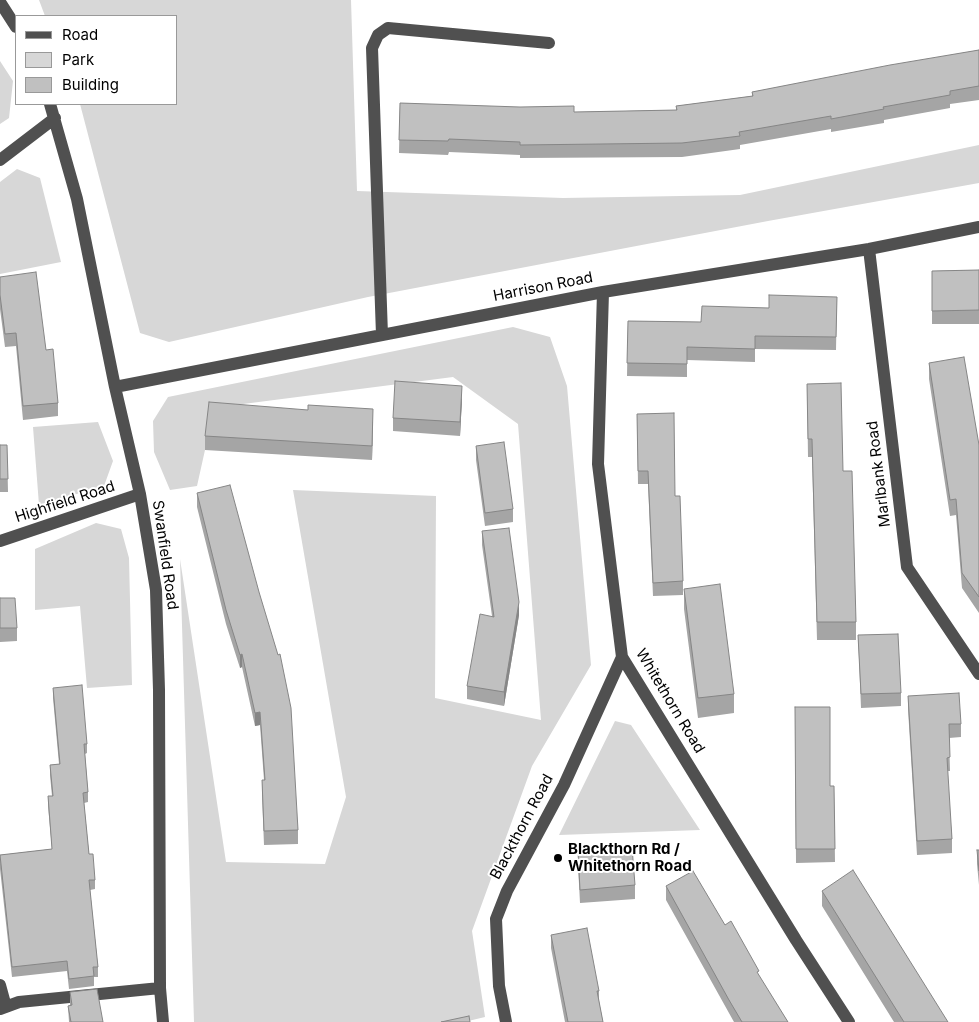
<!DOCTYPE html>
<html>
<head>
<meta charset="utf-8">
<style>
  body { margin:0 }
  #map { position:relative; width:979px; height:1022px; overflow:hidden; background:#fff; font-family:Inter,sans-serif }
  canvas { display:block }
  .legend { position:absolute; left:15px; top:15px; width:162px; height:90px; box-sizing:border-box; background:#fff; border:1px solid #999; margin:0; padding:6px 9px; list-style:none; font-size:15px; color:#000 }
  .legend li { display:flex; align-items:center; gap:10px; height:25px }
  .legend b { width:25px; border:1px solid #999 }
</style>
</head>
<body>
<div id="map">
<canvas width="979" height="1022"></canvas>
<ul class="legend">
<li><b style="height:6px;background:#505050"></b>Road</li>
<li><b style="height:14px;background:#d7d7d7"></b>Park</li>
<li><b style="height:14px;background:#c0c0c0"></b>Building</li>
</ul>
</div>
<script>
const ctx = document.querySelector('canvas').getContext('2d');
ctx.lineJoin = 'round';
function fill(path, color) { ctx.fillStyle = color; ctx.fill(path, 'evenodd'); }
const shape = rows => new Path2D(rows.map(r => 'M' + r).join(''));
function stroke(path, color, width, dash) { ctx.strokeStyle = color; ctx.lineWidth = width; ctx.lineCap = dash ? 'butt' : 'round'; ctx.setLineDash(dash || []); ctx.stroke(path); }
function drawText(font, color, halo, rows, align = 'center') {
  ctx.font = font + ' Inter,sans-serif'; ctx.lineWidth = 4; ctx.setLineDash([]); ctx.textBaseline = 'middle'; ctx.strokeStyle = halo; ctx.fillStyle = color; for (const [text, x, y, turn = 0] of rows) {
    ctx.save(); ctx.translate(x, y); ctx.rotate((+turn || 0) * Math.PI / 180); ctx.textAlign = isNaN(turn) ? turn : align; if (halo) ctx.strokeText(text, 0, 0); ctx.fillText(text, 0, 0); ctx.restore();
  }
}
const green = shape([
  [39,0,351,0,357,191,563,198,740,195,979,145,979,183,768,221,368,297,169,342,140,333,80,104,176,104,176,16,45,16],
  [0,61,13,81,9,118,0,124],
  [17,169,40,178,61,262,0,274,0,182],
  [513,327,550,337,567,386,591,665,532,766,472,931,485,1017,464,1022,194,1022,180,559,226,862,325,864,346,797,293,490,436,496,435,698,541,720,518,424,453,377,212,408,205,450,197,486,170,490,154,452,153,421,168,397],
  [98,422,113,461,104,486,39,505,33,427],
  [96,523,121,529,129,558,132,685,87,688,80,606,35,610,35,549],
  [615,721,631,725,700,830,559,835]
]);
const minor = shape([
  [0,2,16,27],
  [50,104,77,199,115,387,140,494,156,590,159,690,160,988,163,1022],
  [0,160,55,118],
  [869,249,907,567,979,674],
  [603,292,598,464,622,657,796,940,849,1022],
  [382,335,372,48,378,35,388,28,549,43],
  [115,387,603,292,869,249,979,227],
  [0,541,140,494],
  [0,985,6,1007],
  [0,1009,19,1002,160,988],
  [506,1022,499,986,496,919,507,891,564,785,622,657]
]);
const wall = shape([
  [979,50,979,100,950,104,950,108,884,120,884,123,831,132,831,129,740,145,740,149,682,157,520,158,520,155,449,152,448,155,399,153,400,103,574,112,676,110,676,106,752,96,752,92],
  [979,270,979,324,932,324,932,271],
  [0,277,46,350,58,403,58,416,23,420,16,346,5,347,0,309],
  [837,297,836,350,755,349,755,362,687,360,687,377,627,376,628,321,701,322,769,308],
  [929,363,979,445,979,613,962,588,956,515,950,516,929,379],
  [807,384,843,471,856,622,856,640,817,640,812,457,808,457],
  [462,399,460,436,393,431,393,418],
  [308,410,373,422,372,460,205,450,205,436],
  [637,414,675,496,683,581,683,595,653,596,648,484,638,484],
  [0,445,7,445,8,492,0,492],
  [476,446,513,509,513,522,485,526,476,460],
  [197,493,298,830,298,844,264,845,262,794,262,780,264,780,260,725,255,726,242,667,240,668,226,624,197,507],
  [482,531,519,615,504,706,467,699,467,686,492,616,482,545],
  [684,589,734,694,734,713,698,718,684,609],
  [0,598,17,628,17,641,0,642],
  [858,635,901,693,901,706,861,708],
  [53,688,87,744,87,753,85,754,88,792,88,802,84,803,89,854,95,880,95,889,90,890,98,967,98,977,94,977,94,986,69,989,67,971,12,977,0,869,0,855,52,849,48,806,48,796,52,796,50,775,50,765,59,764,53,698],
  [908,696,961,724,961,737,949,738,950,771,947,771,952,839,952,853,917,855,908,709],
  [795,707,830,786,834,786,835,862,796,863],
  [977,850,979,850,979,885,977,864],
  [578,852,635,885,635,899,580,903,578,865],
  [666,886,725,925,759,977,788,1022,734,1022,666,900],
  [822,891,948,1022,894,1022,822,906],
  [551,935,599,991,599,1001,603,1022,565,1022,551,948],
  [70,992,103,1022,69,1022,68,1006,70,1005]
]);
const shadedWall = shape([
  [462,386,462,399,460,436,460,422],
  [373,409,373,422,372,460,372,446],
  [519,602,519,615,504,706,504,692],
  [242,654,242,667,240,668,240,655],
  [260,712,260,725,255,726,255,713]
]);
const building = shape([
  [979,50,979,86,950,91,950,95,883,107,884,109,831,119,831,116,739,132,740,136,682,143,520,145,520,142,449,139,448,141,399,140,400,103,520,107,574,106,574,112,677,110,676,106,753,96,752,92,890,65,979,50],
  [979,270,979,310,932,311,932,271,979,270],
  [36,272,46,350,53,349,58,403,23,406,16,333,5,334,0,295,0,277,36,272],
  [769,295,837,297,836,337,755,336,755,349,687,347,687,364,627,363,628,321,701,322,702,306,769,308,769,295],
  [964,357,979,445,979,597,962,573,956,499,950,500,929,363,964,357],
  [395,381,462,386,460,422,393,418,395,381],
  [841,383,843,471,852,471,856,622,817,622,812,439,808,439,807,384,841,383],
  [209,402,308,410,308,405,373,409,372,446,205,436,209,402],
  [674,413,675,496,680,496,683,581,653,583,648,471,638,471,637,414,674,413],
  [504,442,513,509,485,513,476,446,504,442],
  [0,445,7,445,8,479,0,479,0,445],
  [230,485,259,592,278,655,280,654,291,708,298,830,264,831,262,780,265,780,260,712,255,713,242,654,240,655,226,610,197,493,230,485],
  [509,528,519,602,504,692,467,686,480,614,494,617,482,531,509,528],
  [720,584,734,694,698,698,684,589,720,584],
  [0,598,15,598,17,628,0,628,0,598],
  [898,634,901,693,861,694,858,635,898,634],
  [82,685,87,744,84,744,88,792,83,793,89,854,93,854,95,880,89,880,98,967,93,967,94,976,69,979,67,961,12,967,0,855,52,849,48,796,53,796,50,765,60,764,53,688,82,685],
  [959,693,961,724,949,724,950,757,947,758,952,839,917,841,908,696,959,693],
  [795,707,830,707,830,786,834,786,835,849,796,849,795,707],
  [632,847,635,885,580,890,578,852,632,847],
  [977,850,979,850,979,871,977,850],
  [853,870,948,1022,904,1022,822,891,853,870],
  [693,871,725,925,731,921,759,971,757,972,788,1022,742,1022,729,1000,666,886,693,871],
  [587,928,599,991,597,991,603,1022,568,1022,551,935,587,928],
  [97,989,103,1022,71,1022,68,1006,72,1005,70,992,97,989],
  [469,1016,470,1022,441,1022,469,1016]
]);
const markers = [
  [558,858,5,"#000"]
];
const streetNames = [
  ["Harrison Road",543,287,-11],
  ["Marlbank Road",879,474,-97],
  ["Highfield Road",65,502,-18],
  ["Swanfield Road",165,555,82],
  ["Whitethorn Road",670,701,59],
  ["Blackthorn Road",522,827,-62]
];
const poiNames = [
  ["Blackthorn Rd /",568,849],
  ["Whitethorn Road",568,866]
];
fill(green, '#d7d7d7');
stroke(minor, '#505050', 12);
fill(wall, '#a5a5a5');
fill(shadedWall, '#868686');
fill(building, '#c0c0c0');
stroke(building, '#868686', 1);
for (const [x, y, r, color] of markers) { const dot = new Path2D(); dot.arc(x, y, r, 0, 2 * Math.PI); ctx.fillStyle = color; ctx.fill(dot); stroke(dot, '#fff', 2); }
drawText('15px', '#000', '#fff', streetNames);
drawText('bold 15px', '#000', '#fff', poiNames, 'left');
</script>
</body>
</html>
